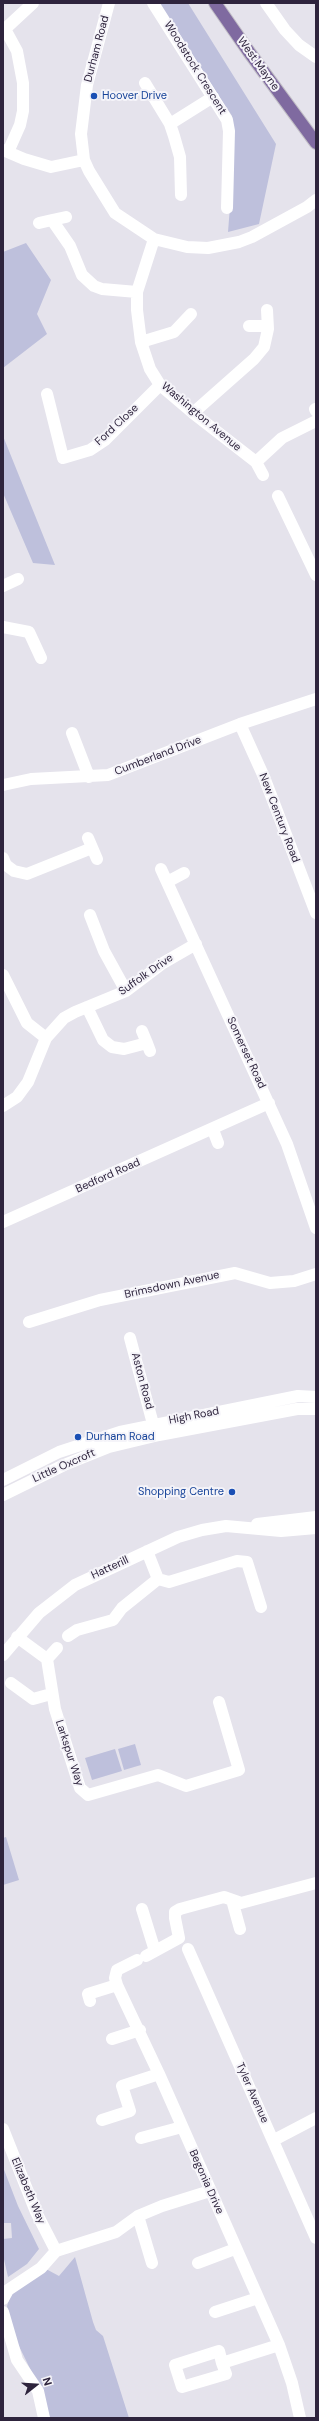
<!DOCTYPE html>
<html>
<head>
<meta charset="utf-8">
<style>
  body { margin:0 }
  #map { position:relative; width:319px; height:2421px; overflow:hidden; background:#e5e3ec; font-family:"DM Sans",sans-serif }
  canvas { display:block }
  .frame { position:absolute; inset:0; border:4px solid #2e243d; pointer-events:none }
  .north { position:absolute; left:16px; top:2365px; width:40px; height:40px; -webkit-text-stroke:3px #f5f4f9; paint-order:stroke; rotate:73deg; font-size:11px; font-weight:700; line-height:16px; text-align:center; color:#2e243d }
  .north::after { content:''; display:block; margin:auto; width:14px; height:18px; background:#2e243d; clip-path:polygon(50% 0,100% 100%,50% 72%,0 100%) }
</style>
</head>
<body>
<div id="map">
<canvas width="319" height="2421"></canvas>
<div class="frame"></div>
<div class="north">N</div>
</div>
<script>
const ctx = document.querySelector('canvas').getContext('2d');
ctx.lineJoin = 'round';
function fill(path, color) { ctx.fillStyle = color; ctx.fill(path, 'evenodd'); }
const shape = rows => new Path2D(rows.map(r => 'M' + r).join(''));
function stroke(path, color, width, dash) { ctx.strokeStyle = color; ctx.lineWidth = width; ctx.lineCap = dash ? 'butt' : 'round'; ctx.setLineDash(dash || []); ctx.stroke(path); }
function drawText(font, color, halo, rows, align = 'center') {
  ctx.font = font + ' "DM Sans",sans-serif'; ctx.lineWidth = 4; ctx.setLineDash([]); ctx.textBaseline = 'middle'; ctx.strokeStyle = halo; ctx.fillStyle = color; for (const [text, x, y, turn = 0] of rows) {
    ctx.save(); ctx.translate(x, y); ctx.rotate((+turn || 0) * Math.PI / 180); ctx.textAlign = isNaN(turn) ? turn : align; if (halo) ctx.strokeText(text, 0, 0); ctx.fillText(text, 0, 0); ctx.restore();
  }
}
const green = shape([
  [159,3,188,3,276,144,259,224,228,232,234,155,232,116],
  [26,243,51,280,37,314,47,334,3,368,3,252],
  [3,436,30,503,55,565,33,563,3,493],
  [135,1744,141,1765,124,1770,118,1749],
  [115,1749,122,1771,92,1780,85,1758],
  [6,1837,19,1880,3,1885,3,1838],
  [3,2167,18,2206,39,2249,27,2264,8,2277,3,2255,3,2239,12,2238,11,2223,3,2223],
  [75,2257,93,2322,96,2330,103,2336,129,2418,50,2418,40,2389,15,2338,7,2306,11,2294,46,2269,59,2276]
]);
const minor = shape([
  [109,3,87,85,81,134,84,160,89,171,115,213,154,239,187,247,208,248,239,242,252,237,307,207,316,200],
  [153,3,227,120,229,131,227,208],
  [266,3,285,30,299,45,316,57],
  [145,83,170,124,174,136,180,157,181,195],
  [170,124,213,97],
  [3,150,24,159,51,167,84,160],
  [8,152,20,125,23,111,23,83,17,51,5,29,33,3],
  [66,217,52,220,70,246,82,275,94,286,102,289,137,292],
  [39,223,52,220],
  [154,239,137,292,137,310,141,342,150,369,160,385,193,413,256,462,263,475],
  [249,326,267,326],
  [141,342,174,332,191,314],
  [47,394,63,458,90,450,105,440,160,385],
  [315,409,316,411],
  [193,413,254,359,264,347,268,329,267,310],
  [256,462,282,438,316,421],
  [278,496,316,575],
  [3,586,18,579],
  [3,627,29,632,41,658],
  [240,724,264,777,316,913],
  [72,733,89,777],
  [3,785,31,779,108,775,240,724,316,699],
  [88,838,97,859],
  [3,858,6,865,14,871,27,874,92,848],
  [161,869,287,1144,316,1228],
  [167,882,184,873],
  [90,915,104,951,126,991],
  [3,975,27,1023,46,1038],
  [87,1007,103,1040,112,1047,124,1049,147,1043,150,1051],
  [142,1031,147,1043],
  [3,1106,17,1097,28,1082,46,1038,64,1018,75,1012,126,991,163,963,196,944],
  [213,1130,218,1143],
  [3,1222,269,1103],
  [29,1322,100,1300,235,1273,270,1283,294,1281,316,1274],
  [130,1338,153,1424],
  [3,1480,59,1452,120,1432,298,1396,316,1397],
  [3,1495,64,1465,109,1447,159,1435,297,1409,316,1409],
  [257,1524,316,1517],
  [147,1551,158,1579],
  [68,1636,77,1630,113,1620,122,1608,158,1579,169,1582,237,1561,247,1562,261,1607],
  [17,1637,47,1659,55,1709,80,1788,88,1795,158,1775,186,1786,239,1770,219,1702],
  [3,1655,39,1613,75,1585,178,1537,202,1530,226,1526,281,1531,316,1528],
  [47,1659,57,1648],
  [11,1683,33,1699,51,1694],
  [232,1900,240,1929],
  [142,1909,155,1951],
  [188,1949,316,2238],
  [146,1956,179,1938,175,1918,175,1912,180,1909,224,1897,241,1903,316,1883],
  [137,1960,117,1970,115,1978,117,1985,159,2074,279,2345,292,2383,300,2418],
  [90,2001,88,1994,117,1985],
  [112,2039,140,2030],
  [102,2120,130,2111,122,2086,159,2074],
  [3,2129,36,2212,56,2251],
  [141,2138,182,2127],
  [274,2140,316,2118],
  [138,2216,152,2263],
  [198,2263,235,2249],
  [3,2299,8,2290,41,2268,56,2251,116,2232,138,2216,162,2206,210,2191],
  [3,2312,17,2360,38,2391,44,2418],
  [215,2312,258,2298],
  [222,2363,226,2374,182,2387,175,2365,219,2351,222,2363,279,2345]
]);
const major = shape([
  [215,3,249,52,316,143]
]);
const markers = [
  [94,96,4,"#1a4fb4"],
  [78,1437,4,"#1a4fb4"],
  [232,1492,4,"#1a4fb4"]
];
const streetNames = [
  ["Durham Road",97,49,-75],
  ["West Mayne",258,64,54],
  ["Woodstock Crescent",195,68,58],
  ["Washington Avenue",201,417,40],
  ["Ford Close",117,425,-43],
  ["Cumberland Drive",158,756,-21],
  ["New Century Road",279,818,69],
  ["Suffolk Drive",146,975,-35],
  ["Somerset Road",246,1053,65],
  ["Bedford Road",108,1176,-24],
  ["Brimsdown Avenue",172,1285,-12],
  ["Aston Road",142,1381,75],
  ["High Road",194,1416,-11],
  ["Little Oxcroft",64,1466,-24],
  ["Hatterill",110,1568,-25],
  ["Larkspur Way",69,1753,72],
  ["Tyler Avenue",252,2093,66],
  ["Begonia Drive",206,2182,66],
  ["Elizabeth Way",28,2191,67]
];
const transitNames = [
  ["Hoover Drive",102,96],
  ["Durham Road",86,1437],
  ["Shopping Centre",224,1492,"right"]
];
fill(green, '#bec0dc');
stroke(major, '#c0bdc5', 14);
stroke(minor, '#fff', 12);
stroke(major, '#7f6aa0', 12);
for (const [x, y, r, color] of markers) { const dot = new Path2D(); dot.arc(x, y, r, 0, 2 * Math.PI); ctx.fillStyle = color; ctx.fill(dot); stroke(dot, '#f5f4f9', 1.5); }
drawText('11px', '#2e243d', '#f5f4f9', streetNames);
drawText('11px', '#164399', '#f5f4f9', transitNames, 'left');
</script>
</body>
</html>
